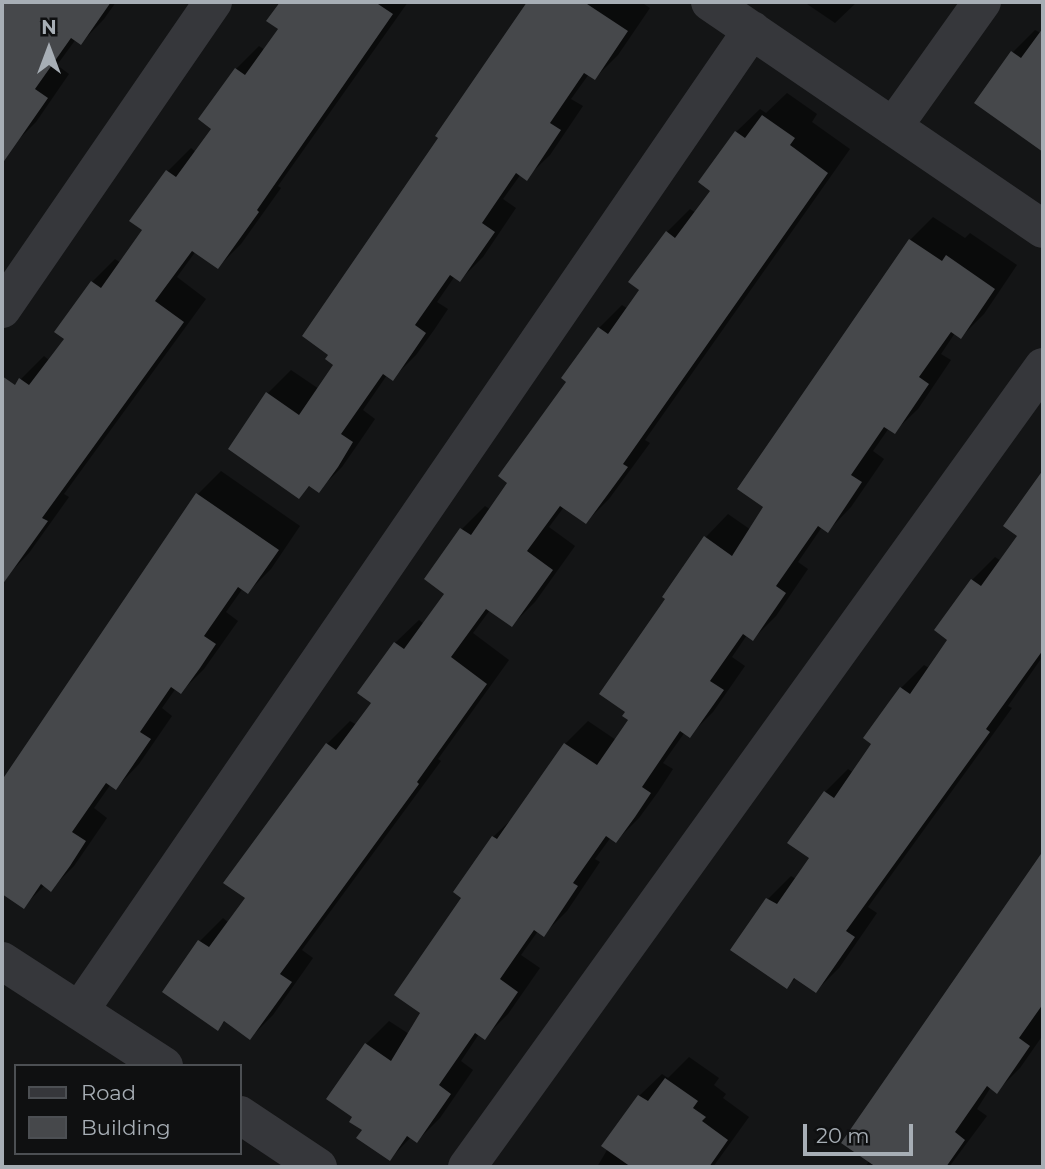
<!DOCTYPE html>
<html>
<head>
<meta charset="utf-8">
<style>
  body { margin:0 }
  #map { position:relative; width:1045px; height:1169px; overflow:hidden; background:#141516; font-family:Montserrat,sans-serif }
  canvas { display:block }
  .frame { position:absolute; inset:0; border:4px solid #a7aeb5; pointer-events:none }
  .legend { position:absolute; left:14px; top:1064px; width:228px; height:91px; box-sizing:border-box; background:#0f1011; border:2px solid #4c4f53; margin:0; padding:9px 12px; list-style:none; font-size:21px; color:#a7aeb5 }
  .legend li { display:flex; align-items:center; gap:14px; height:35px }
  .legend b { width:35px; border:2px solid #4c4f53 }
  .north { position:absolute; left:14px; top:14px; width:70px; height:70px; -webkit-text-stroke:5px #0f1011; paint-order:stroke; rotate:0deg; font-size:19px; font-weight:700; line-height:28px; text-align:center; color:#a7aeb5 }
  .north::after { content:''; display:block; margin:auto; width:24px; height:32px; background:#a7aeb5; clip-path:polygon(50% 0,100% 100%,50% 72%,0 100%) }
  .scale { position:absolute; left:803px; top:1124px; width:110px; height:32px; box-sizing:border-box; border:4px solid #a7aeb5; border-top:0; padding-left:9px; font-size:21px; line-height:24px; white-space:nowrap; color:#a7aeb5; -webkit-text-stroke:5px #0f1011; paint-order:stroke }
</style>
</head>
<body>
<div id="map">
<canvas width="1045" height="1169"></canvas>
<div class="frame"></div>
<ul class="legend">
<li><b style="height:9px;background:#36373b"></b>Road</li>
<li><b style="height:19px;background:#46484b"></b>Building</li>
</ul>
<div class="north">N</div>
<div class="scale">20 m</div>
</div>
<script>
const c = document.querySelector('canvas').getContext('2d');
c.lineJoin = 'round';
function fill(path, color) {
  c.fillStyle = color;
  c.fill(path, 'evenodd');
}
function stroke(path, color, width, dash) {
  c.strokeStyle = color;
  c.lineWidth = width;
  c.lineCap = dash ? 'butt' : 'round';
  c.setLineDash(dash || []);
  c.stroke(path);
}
const shadow = new Path2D(`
  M2,2H116L104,19L81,43L76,39L57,65L69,74L36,122L13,145L8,141L2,150V36L5,38L19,18L2,7Z
  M282,2H408L278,186L281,188L241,244L218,267L196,251L177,277L206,299L64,494L69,497L29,553L6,577L2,574V405L21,379L44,356L50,361L66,338L57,332L92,282L115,259L121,263L144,230L131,221L168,171L191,148L196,152L213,128L236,69L259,46L265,50L281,28L269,20Z
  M529,2H641L650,8L618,55L595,78L589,74L571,99L583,106L550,155L526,178L521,174L503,199L516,208L483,257L460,280L455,276L437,302L448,309L434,330L416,355L393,378L387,375L363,410L375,419L360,441L342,467L319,490L311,485L299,496L268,393L291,370L319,389L336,365L441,138L437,136Z
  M804,2H857L835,23Z
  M1035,30L1041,33L1043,30V150L976,103L1012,53Z
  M787,93L817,114L812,122L850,149L645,440L650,443L609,499L586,522L564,507L549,527L575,546L535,602L512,625L490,610L473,633L509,660L438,759L441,761L302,950L313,958L273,1015L250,1038L226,1020L217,1029L200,941L223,918L229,923L247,898L327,744L350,721L357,725L373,703L395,643L419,620L424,624L446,593L426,579L462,529L485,506L491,510L510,483L599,328L622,305L628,309L642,290L667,232L690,209L696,213L712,190L736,132L760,109L766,113Z
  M933,217L965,238L970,233L1017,265L984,314L961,337L955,333L941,354L951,360L918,409L894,432L889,428L873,451L884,459L851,507L828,531L822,527L798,562L808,569L776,616L753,639L747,635L732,657L745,666L713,712L690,735L685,732L663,763L673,769L658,792L639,818L616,841L611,837L595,859L600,862L567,911L544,934L538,931L521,955L540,968L508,1014L485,1037L479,1034L461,1061L473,1070L440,1118L417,1141L411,1137L390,1159L364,1130L366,1044L389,1021L409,1034L422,1013L464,898L493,837L517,814L565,744L588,721L616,740L630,720L667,599L705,538L728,514L751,530L910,240Z
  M221,471L300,526L271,569L248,592L243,588L226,612L238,621L204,669L181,692L176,688L162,708L172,716L139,764L116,788L111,784L94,808L107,818L74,866L51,889L45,885L24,906L2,892V790L198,494Z
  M1043,472V656L1008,706L1012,708L868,907L877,913L839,968L816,991L796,978L787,986L733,949L768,899L791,876L796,879L811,858L825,792L848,769L854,773L874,744L901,688L924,665L929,668L950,640L972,580L995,557L1001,561L1019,535L1022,501Z
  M1043,854V1012L1041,1014L1043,1016V1035L1020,1068L997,1091L991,1087L977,1109L987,1116L949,1167H868L866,1166L869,1161L843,1143Z
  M689,1057L719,1078L714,1085L726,1094L723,1098L749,1117L713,1167H597L639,1096L662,1074L668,1078Z`);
const building = new Path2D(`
  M2,2H111L81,45L71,38L35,89L48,98L2,164Z
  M280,2H375L393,14L257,210L259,212L218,269L192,251L155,301L184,322L42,518L48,521L2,585V376L15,385L19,378L29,385L64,339L54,332L91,281L101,288L142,230L129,221L166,170L176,177L211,129L198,119L235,68L245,75L278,29L266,21Z
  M527,2H584L628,31L595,80L584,73L550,123L561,130L527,181L516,173L482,223L495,232L460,282L450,275L415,325L426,333L411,355L393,381L383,374L341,434L353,442L338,467L319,493L309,486L299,499L228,449L266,392L299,415L333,365L325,359L328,355L302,336L438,138L435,136Z
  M1043,28V152L974,103L1011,51L1021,58Z
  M762,115L795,138L790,145L828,173L623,464L628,467L586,524L560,506L527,551L553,570L512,627L486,609L451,657L487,684L417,782L419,784L280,974L292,982L250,1040L224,1021L218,1031L162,992L198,940L209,947L245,898L223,883L326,743L336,750L371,703L357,693L394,642L404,649L444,594L424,579L460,528L471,535L507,483L498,476L566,382L561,378L598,327L608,334L639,290L628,282L666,231L675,238L710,191L698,182L735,131L745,138Z
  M909,239L942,261L946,255L995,289L961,339L951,332L919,377L929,384L895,434L884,427L851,475L862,482L828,533L818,526L776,586L786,593L753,641L743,634L710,681L724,690L690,738L680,731L642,787L651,793L635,817L616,843L606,836L573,883L578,886L544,937L534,930L500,979L518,992L485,1040L475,1033L439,1085L451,1094L417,1143L407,1136L390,1161L356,1138L362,1130L349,1122L352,1117L326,1099L365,1043L391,1061L420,1013L394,995L461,898L453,892L492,836L497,839L564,743L597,765L628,720L622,716L625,712L599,694L665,599L662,597L704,536L732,556L763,507L737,489Z
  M1043,470V650L986,729L990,732L846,931L855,937L816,993L794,978L787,989L730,950L766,898L777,904L809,858L787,843L824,791L834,798L871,744L863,738L889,702L900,687L910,694L947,640L934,630L971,579L981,586L1017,536L1003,526Z
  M196,493L279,550L248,594L238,587L204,636L216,644L200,668L181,694L171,687L140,732L151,739L116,790L106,783L72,832L86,841L70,866L51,892L41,884L24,909L2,894V780Z
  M1043,851V1004L1019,1038L1030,1046L997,1094L987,1086L955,1132L965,1140L946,1167H876L841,1143Z
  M665,1078L698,1101L693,1108L706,1117L702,1121L728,1140L709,1167H631L601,1146L638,1095L648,1101Z`);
const minor = new Path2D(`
  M710,2L1043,229
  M893,127L982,2
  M2,309L213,2
  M2,961L164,1066
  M80,1010L752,30
  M240,1115L318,1167
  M467,1167L1043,367`);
fill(shadow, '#0007');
fill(building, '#46484b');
stroke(minor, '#36373b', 38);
</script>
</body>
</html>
